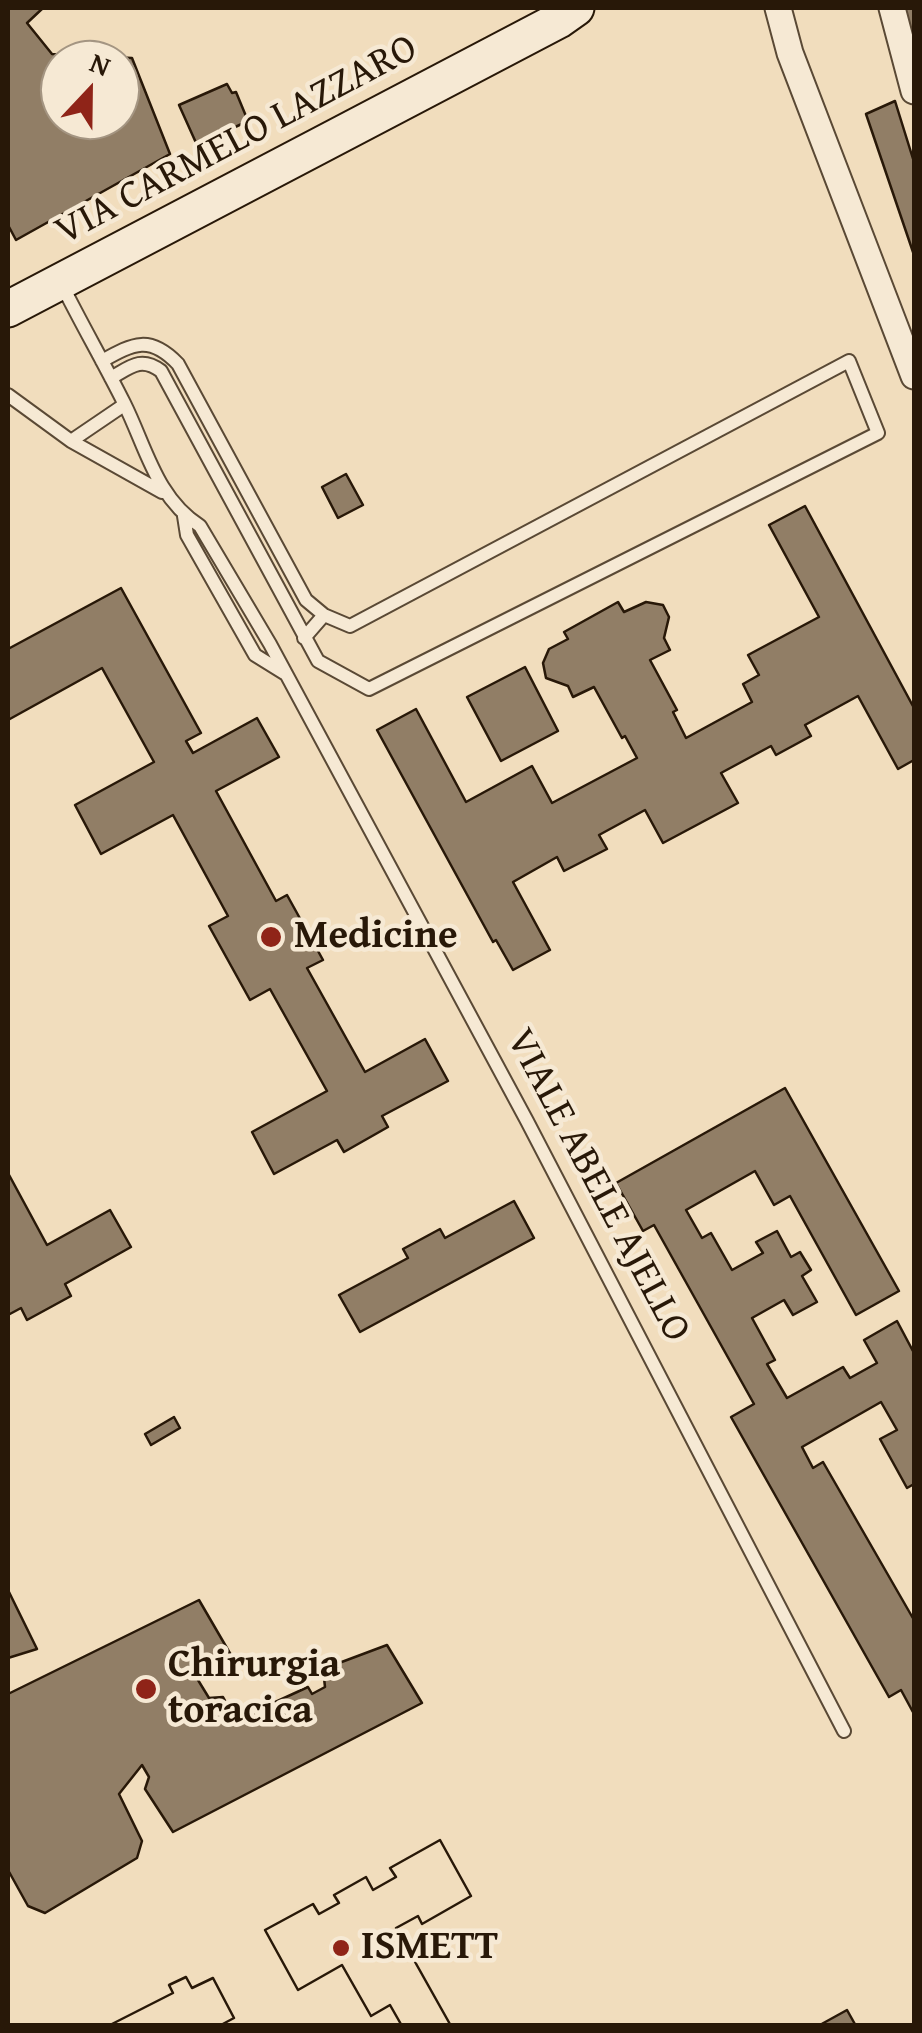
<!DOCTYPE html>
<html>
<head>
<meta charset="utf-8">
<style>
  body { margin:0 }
  #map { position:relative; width:922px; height:2033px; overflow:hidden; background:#f1ddbd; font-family:"Gentium Book Plus",serif }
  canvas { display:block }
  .frame { position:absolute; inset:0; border:10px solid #281808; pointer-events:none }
  .north { position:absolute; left:40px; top:40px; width:100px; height:100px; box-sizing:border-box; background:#f6e9d4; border:2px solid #a49582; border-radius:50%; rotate:22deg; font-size:28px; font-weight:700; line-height:40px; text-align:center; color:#281808 }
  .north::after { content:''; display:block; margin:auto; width:35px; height:45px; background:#8f2418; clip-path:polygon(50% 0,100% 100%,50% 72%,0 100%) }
</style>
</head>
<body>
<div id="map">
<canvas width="922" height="2033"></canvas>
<div class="frame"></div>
<div class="north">N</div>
</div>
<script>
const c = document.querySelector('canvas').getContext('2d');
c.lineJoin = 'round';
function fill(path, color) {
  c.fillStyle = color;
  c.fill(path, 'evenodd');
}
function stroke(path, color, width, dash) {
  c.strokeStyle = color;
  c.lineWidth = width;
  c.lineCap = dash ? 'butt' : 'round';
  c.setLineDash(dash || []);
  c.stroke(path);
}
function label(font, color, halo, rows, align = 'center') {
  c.font = font + ' "Gentium Book Plus",serif';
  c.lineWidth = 9;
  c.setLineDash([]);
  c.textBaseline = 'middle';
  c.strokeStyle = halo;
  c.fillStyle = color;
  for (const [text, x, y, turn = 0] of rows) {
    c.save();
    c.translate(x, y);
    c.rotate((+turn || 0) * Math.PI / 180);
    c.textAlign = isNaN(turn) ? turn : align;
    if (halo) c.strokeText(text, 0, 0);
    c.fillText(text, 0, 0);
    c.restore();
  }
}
const building = new Path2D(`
  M8,8H43L27,23L52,54L132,58L170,154L16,240L8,225ZM60,60H120V120H60Z
  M902,8H914V51Z
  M227,84L232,93L236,92L248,121L197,145L179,105Z
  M895,101L914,162V255L866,114Z
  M346,474L363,505L338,518L322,487Z
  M805,506L914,708V760L898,769L858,696L805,725L811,736L776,755L771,746L721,773L738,803L663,843L645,810L599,835L607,849L564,871L557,857L513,882L550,950L513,970L496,940L493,942L377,730L416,709L466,802L532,766L552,803L637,758L625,736L622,738L594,687L573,697L568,686L546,678L543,663L549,649L568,639L564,632L618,602L624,612L646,602L663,605L669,617L664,638L670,650L650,660L677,710L673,712L686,738L752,702L743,684L759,675L748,655L819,617L769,525Z
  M121,588L201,733L186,741L193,753L257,718L279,757L216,791L276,901L287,895L323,960L307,968L365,1072L425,1039L448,1081L382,1116L388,1127L344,1152L337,1140L274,1174L252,1132L327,1091L270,989L250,1000L209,926L228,916L173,815L101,854L75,805L154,762L102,668L8,720V649Z
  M525,667L558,731L501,761L467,697Z
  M785,1088L899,1291L856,1315L790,1196L774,1205L755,1171L686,1210L702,1238L711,1233L732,1270L763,1253L756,1242L777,1231L791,1257L800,1252L811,1270L802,1276L817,1302L793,1315L784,1300L752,1318L775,1360L767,1364L787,1398L843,1367L850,1378L877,1363L864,1340L897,1321L914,1353V1484L907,1488L880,1439L897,1430L881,1402L802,1447L813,1468L823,1462L914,1620V1714L901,1690L889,1697L731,1417L754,1404L654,1225L643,1231L616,1183Z
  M8,1173L47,1245L110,1210L131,1247L65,1284L71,1296L27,1320L21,1308L8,1315Z
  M514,1201L534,1238L360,1332L339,1295L408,1258L403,1249L440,1229L445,1238Z
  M174,1417L180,1428L151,1445L145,1434Z
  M8,1590L37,1649L8,1658Z
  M199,1600L231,1655L198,1680L209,1698L223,1697L236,1720L308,1687L312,1694L325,1687L323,1669L387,1645L422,1703L173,1832L145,1789L149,1777L142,1765L119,1794L142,1841L137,1858L45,1913L28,1906L8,1870V1694Z
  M440,1840L471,1896L422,1924L418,1916L396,1928L451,2026H402L390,2005L371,2016L342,1965L298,1990L265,1930L313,1904L319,1914L339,1903L334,1895L366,1877L373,1890L396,1877L390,1868Z
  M440,1840L471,1896L422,1924L418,1916L396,1928L451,2026H402L390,2005L371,2016L342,1965L298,1990L265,1930L313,1904L319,1914L339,1903L334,1895L366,1877L373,1890L396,1877L390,1868Z
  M186,1977L192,1988L213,1978L234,2018L219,2026H108L173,1993L169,1985Z
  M186,1977L192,1988L213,1978L234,2018L219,2026H108L173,1993L169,1985Z
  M847,2010L856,2026H818Z`);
const lane = new Path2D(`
  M62,285C82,325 104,363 124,403C146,447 156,498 200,526L270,644L527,1121L844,1731
  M102,361C134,343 150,335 178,364L306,600L324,615L350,626L849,361L878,433L369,689L318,661L161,371C141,356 130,367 111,378
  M8,395L71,441L162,492
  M71,441L124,405
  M184,516L187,535L255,655L284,673
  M304,638L324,615`);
const street = new Path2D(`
  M778,8L790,53L914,376
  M892,8L914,91`);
const secondary = new Path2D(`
  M8,309L559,20L576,8`);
const markers = [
  [271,937,12,"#8f2418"],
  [146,1689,12,"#8f2418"],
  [341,1948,10,"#8f2418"]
];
const streetNames = [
  ["VIA CARMELO LAZZARO",237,141,-28],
  ["VIALE ABELE AJELLO",597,1186,62]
];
const poiNames = [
  ["Medicine",294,937],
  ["Chirurgia",168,1666],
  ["toracica",168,1712],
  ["ISMETT",361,1948]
];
fill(building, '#917e66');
stroke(building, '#281808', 2.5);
stroke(lane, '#5a4935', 16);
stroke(street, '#5a4935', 29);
stroke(secondary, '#281808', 39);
stroke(lane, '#f6e9d4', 12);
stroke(street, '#f6e9d4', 25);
stroke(secondary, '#f6e9d4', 35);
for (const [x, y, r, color] of markers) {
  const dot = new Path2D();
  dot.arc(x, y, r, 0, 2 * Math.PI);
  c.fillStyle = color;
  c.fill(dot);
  stroke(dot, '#f6e9d4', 4);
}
label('40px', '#281808', '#f6e9d4', streetNames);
label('bold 40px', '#281808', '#f6e9d4', poiNames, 'left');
</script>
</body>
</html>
